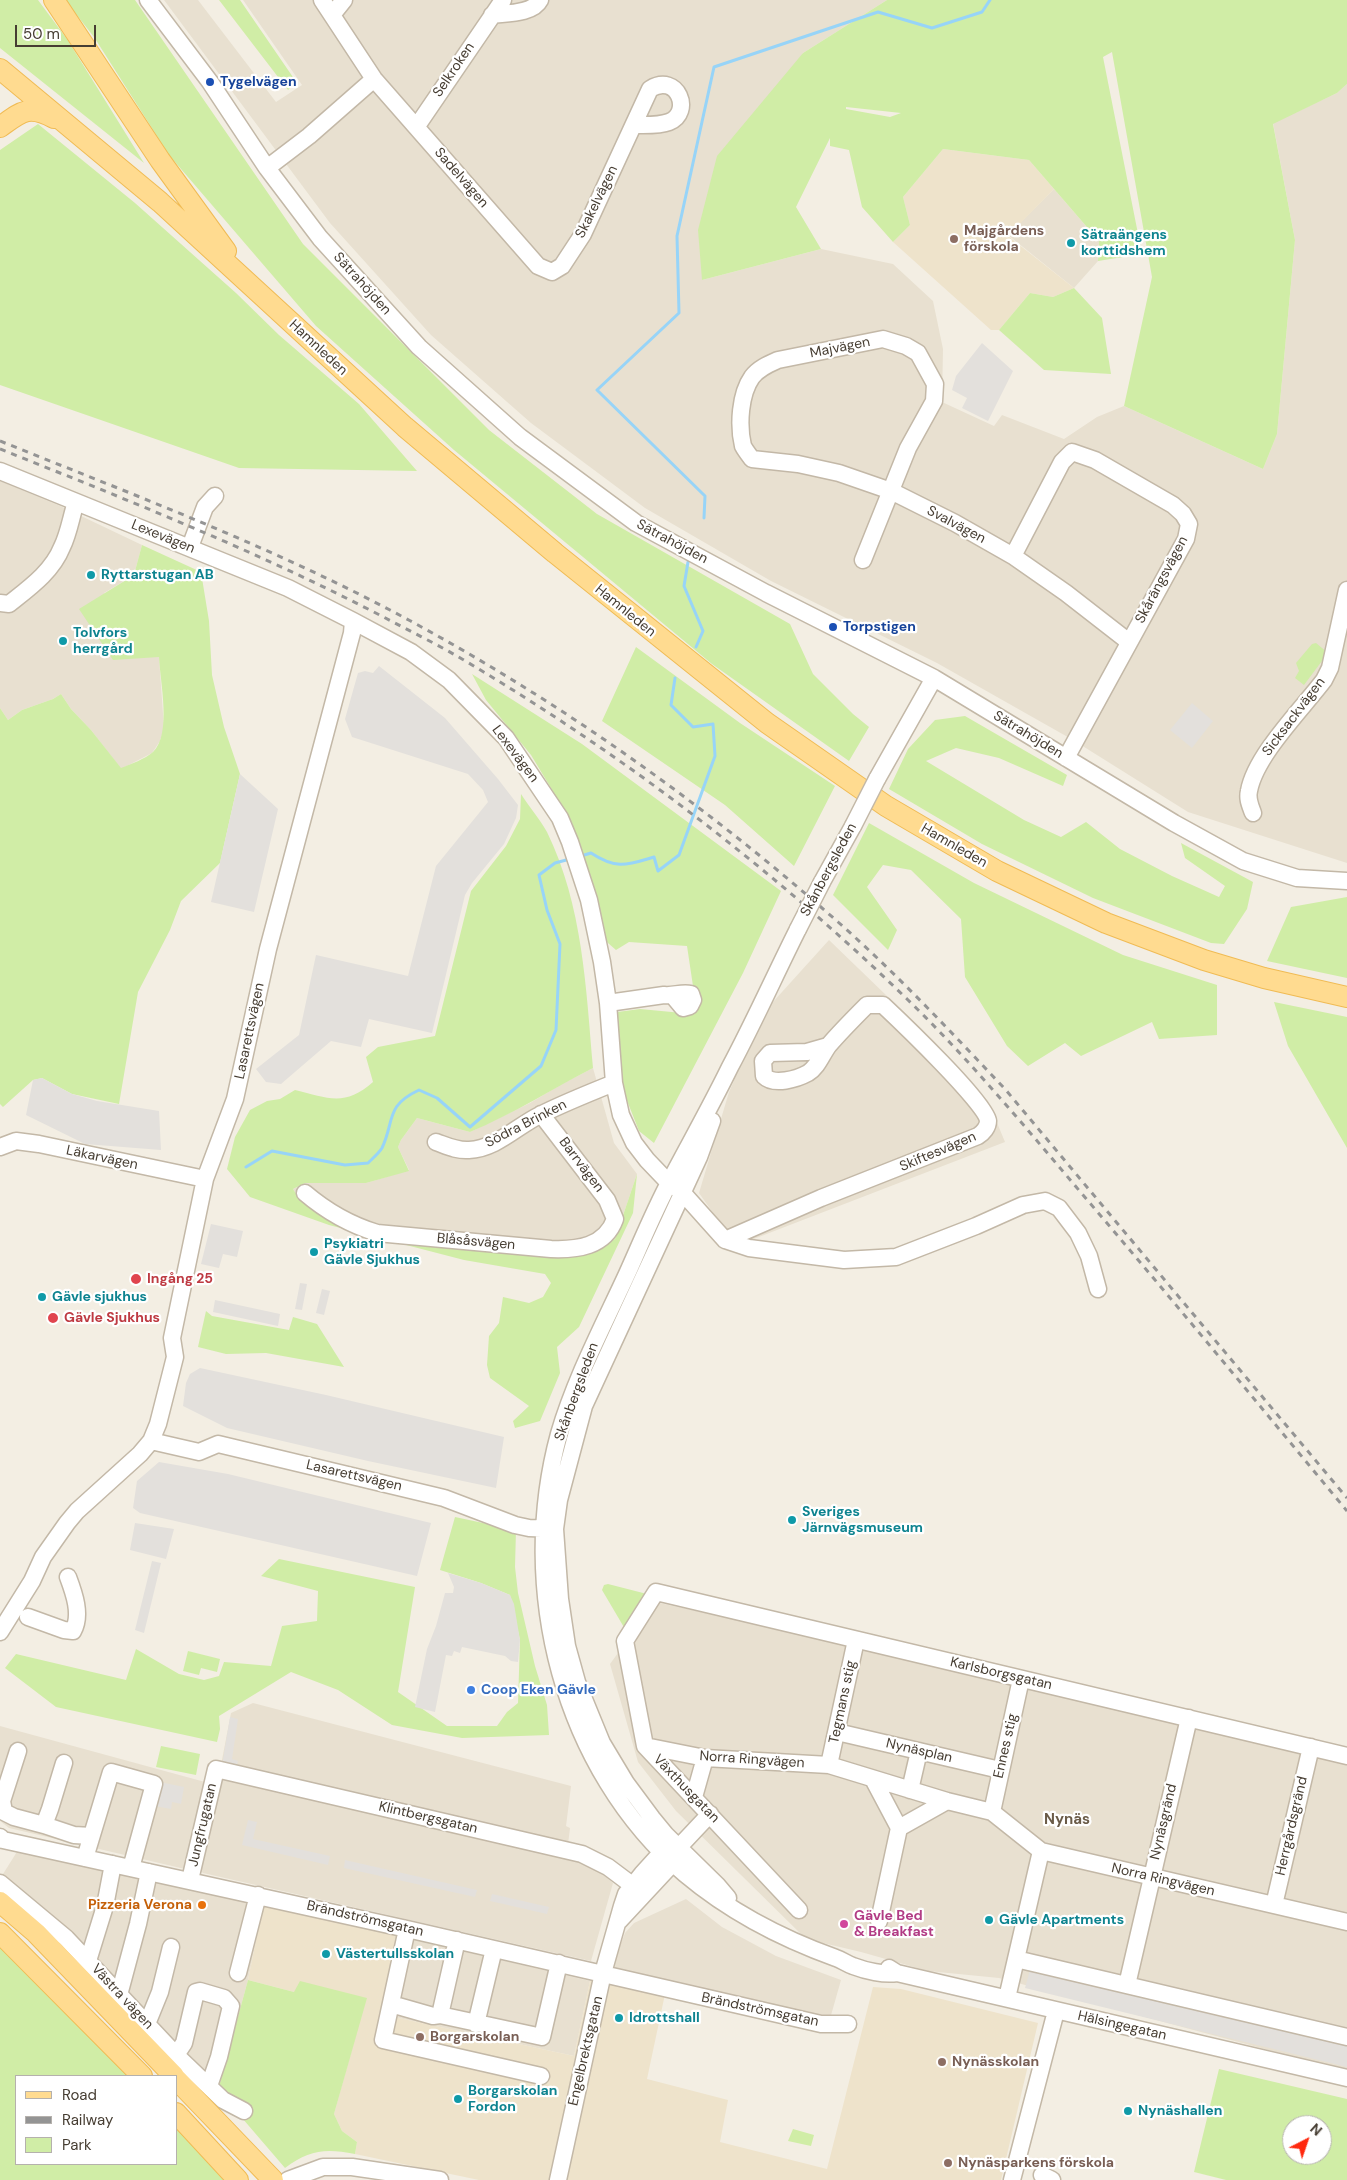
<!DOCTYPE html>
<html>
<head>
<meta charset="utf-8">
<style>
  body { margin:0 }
  #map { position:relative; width:1347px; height:2180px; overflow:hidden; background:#f3eee3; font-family:"DM Sans",sans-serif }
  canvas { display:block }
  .legend { position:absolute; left:15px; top:2075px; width:162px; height:90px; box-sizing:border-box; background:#fff; border:1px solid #b5b1ad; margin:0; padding:6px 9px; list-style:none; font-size:15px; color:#463d32 }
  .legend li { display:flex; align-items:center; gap:10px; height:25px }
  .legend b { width:25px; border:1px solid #b5b1ad }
  .north { position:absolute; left:1282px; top:2115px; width:50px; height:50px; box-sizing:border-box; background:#fff; border:1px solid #b5b1ad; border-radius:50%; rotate:41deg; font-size:14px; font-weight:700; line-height:20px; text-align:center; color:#463d32 }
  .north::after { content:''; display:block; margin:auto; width:18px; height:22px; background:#ff290e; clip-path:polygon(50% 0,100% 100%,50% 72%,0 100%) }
  .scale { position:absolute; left:15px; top:25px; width:81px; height:22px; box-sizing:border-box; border:2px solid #463d32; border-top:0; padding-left:6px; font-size:15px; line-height:18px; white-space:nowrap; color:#463d32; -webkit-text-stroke:4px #fff; paint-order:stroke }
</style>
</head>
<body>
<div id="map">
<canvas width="1347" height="2180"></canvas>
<ul class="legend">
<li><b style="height:6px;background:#ffdb90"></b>Road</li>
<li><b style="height:6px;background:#949494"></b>Railway</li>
<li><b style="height:14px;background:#d0eda6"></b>Park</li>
</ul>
<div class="north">N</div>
<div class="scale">50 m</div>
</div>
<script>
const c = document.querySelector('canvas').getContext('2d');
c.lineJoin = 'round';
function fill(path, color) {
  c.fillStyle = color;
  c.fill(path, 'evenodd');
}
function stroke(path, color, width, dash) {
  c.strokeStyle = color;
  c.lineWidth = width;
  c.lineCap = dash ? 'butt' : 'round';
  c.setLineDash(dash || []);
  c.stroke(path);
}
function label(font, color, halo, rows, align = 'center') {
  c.font = font + ' "DM Sans",sans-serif';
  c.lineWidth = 4.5;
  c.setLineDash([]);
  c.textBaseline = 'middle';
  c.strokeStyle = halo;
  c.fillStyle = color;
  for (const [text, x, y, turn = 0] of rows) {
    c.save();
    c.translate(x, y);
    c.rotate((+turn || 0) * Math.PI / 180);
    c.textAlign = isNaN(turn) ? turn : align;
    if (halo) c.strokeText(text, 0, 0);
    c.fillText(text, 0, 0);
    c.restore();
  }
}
const residential = new Path2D(`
  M164,0H198L276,102L302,85L243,0H887L803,53L702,280L821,249L893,264L933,301L943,349L942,402L994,426L1002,415L1064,439L1097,417L1124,406L1263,469L1277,434L1295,240L1273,123L1337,93L1347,84V863L1188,812L1073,740L937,663L771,581L645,508L531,423L431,335L330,223Z
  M1054,189L1099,241L1098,261L1074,288L1008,235Z
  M0,481L58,505L142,545L135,571L126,580L104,593L159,657L164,728L160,741L152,753L121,769L91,730L71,709L61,694L53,699L22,710L8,720L0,708Z
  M829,940L916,1024L988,1101L1005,1142L751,1240L723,1227L699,1193L729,1092L763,1013Z
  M593,1068L614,1143L637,1174L615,1239L596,1249L371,1232L299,1198L293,1189L305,1183H366L409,1170L398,1147L401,1140L417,1118L470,1132L530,1103L560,1085Z
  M655,1602L1347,1752V2071L999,1978L928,1971L861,1952L806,1939L676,1811L638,1762L610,1664Z
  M253,1703L571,1786L566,1826L570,1828L568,1844L221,1765L231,1713Z
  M0,1726L205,1782L185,1869L9,1828L0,1821Z
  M225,1779L577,1859L595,1867L613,1883L591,1961L203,1873L200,1870L219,1783Z
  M20,1847L264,1901L248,1980L218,2090L61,1924L3,1874Z
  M686,1899L722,1927L776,1956L841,1980L826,2033L607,1981L625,1933L634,1923Z
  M416,1940L590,1981L574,2056L394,2017L412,1941Z`);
const education = new Path2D(`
  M943,149L1029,160L1054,189L1008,236L1074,288L1053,297L1030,293L999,330H991L893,242L910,225L903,197Z
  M264,1901L416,1940L412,1941L394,2017L574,2056L590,1981H607L665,1994L647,2079L728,2100L720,2142L827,2169L873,1987L901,1989L1038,2023L1001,2180H479L355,2154L357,2142L342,2131L334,2114L366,1998L294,1992L248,1980Z`);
const green = new Path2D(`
  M0,0H38L67,39L144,163L0,48Z
  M65,0H135L303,244L489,430L597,514L790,624L813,674L853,714L869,727L849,761L712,664L454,450L316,326L169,155L94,37Z
  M219,0H240L297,83L288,90Z
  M887,0H1347V84L1337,93L1273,124L1295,240L1277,434L1263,469L1124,406L1152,277L1112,52L1103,57L1142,254L1098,261L1099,241L1029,160L943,149L903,197L910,225L893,242L862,207L849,150L830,146V138L796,207L821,249L702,280L698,230L717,156L803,53ZM846,107L901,113L890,117L846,109Z
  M38,124L135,203L236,293L279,335L359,404L417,471L239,468L0,385V150Z
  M1074,288L1102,318L1111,374L1044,370L999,330L1030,293L1053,297Z
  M142,545L201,572L209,621L212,675L224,727L240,774L220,863L181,901L170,930L138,992L119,1104L72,1094L42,1078L33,1080L3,1107L0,1104V708L8,720L22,710L53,699L61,694L71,709L91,730L121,768C131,764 145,759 153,752C172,734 160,682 159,657L113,660L79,609L126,580L135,571Z
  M1316,643L1328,653L1304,685L1295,678L1299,671L1296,663L1312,644Z
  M636,647L740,723L835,786L794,866L725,805L602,721Z
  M472,674L582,744L781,891L743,973L654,1143L639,1131L626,1098L615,1082L610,1013L640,1009L693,1014L700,1001L698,993L693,986L687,946L629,942L616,950L601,937L572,823L531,755L486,700Z
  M965,716L1067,775L1063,786L999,758L956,748L926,761L1024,820L1061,837L1086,822L1120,849L1172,876L1219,897L1225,886L1185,858L1181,843L1253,882L1247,909L1224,944L1211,943L1093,898L982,844L889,789L908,749L935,720Z
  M521,794C529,807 540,819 547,832C583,906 586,988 593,1068C552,1089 513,1114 470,1132L417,1118L401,1140L398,1147L409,1171L366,1183H305L293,1189L299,1198L371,1232L596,1249L615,1239L637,1174L633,1213L579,1327L557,1347L560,1373L540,1421L515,1428L513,1421L529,1406L490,1378L487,1365L489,1336L499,1323L503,1297L529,1303L543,1297L551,1283L545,1274L464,1260L329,1225L250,1197L227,1169L235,1137L250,1110L267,1101L280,1099L295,1090C328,1098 345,1107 373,1082L366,1057L378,1047L435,1036L471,891L506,846L520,819Z
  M869,823L974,883L1123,955L1217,985V1035L1159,1039L1152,1022L1081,1056L1065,1043L1028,1066L1007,1046L965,977L961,919L911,870L883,865L867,887L897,930L888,950L833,895Z
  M1347,897V978L1267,961L1291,907Z
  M1274,1002L1347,1017V1148L1288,1046Z
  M206,1311L212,1316L289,1330L293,1317L317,1324L344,1367L266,1353L226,1354L198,1347Z
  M455,1517L516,1530L515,1567L518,1593L535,1666L547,1705L549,1735L462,1738L392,1725L338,1690L291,1672L219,1716L220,1729L217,1742L56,1707L5,1668L16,1654L126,1680L136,1649L179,1674L204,1680L219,1676L224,1662L271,1666L282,1626L317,1621L318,1591L261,1576L279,1559L415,1587L398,1692L447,1726H497L507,1712L518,1703L520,1640L510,1595L481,1583L440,1570Z
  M608,1584L647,1594L625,1629L602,1590L604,1585Z
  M188,1651L220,1659L217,1672L201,1668L199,1675L183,1671Z
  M161,1746L200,1754L196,1775L156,1767Z
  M0,1945L129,2076H16V2164H176V2128L224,2180H0Z
  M248,1980L294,1992L300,1981L367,1998L334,2114L342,2131L357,2142L355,2154C325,2148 309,2150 285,2168L218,2090Z
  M1219,2069L1347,2099V2180H1226L1194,2172ZM1292,2125H1322V2155H1292Z
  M793,2129L814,2135L811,2146L788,2141Z`);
const parking = new Path2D(`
  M982,343L1013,371L988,421L962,408L967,398L952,390L956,376Z
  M379,666L445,718L498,779L518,805L516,818L504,844L472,883L465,895L432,1033L369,1019L361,1047L331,1041L281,1084L266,1082L256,1069L299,1035L316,955L408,976L436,866L488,802L483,790L468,774L352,737L345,719L358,673L365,671L373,673Z
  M1192,703L1213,721L1192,748L1170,730Z
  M240,774L278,809L254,912L211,902Z
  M42,1078L72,1094L97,1101L159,1111L161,1150L85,1144L26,1115L33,1080Z
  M211,1224L243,1231L237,1257L223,1254L219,1268L201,1264Z
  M300,1283L307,1284L302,1310L295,1309Z
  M322,1289L330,1291L324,1315L316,1313Z
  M215,1300L280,1314L278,1326L213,1312Z
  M200,1368L326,1395L504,1437L496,1488L368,1461L227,1428L183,1406L186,1383L190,1374Z
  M159,1462L228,1474L431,1523L417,1576L140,1513L133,1508L137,1481Z
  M135,1523L174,1529L166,1559L130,1550Z
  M152,1561L161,1563L144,1633L135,1630Z
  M448,1573L481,1583L510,1595L514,1604L520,1640L518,1662L511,1661L505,1656L462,1647L460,1653L454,1651L452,1656L446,1655L435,1712L415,1707L427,1649L436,1626L445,1593H453L454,1587Z
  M230,1717L238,1719L232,1759L238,1761L236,1768L222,1765Z
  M160,1782L184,1787L181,1804L172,1802L171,1809L154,1806Z
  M248,1820L257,1822L253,1839L330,1856L328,1865L242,1845Z
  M345,1860L477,1890L475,1897L344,1868Z
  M492,1894L549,1907L547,1914L490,1901Z
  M1030,1970L1347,2046V2067L1025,1988Z`);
const stream = new Path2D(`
  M704,518L705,496L597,390L679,313L677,236L714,67L878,12L932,28L982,12L990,0
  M688,562L684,586L703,631L696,647
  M581,856L591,853C617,870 627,865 654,857L658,871L679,855L715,756L713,724L693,727L671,705L675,678
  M246,1167L272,1151L345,1165L368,1163C373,1158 379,1153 382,1148C395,1120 385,1106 419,1090L437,1098L470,1127L541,1066L556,1030L560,944L547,910L539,875L555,863L570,859`);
const minor = new Path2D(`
  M148,0L210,82L267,168L320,238L419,347L520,437L636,523L766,593L934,678L1174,823L1243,861L1297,878L1347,881
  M322,0L374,79L538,266L552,272L562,266L583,234L650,89C678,72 693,113 669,122C659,126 644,125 634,125
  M332,15L344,0
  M492,15C506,13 533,14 540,0
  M417,126L503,0
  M267,168L309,136L374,79
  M0,471L288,588L353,621L411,652L449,680L506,738L560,818L570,842L589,900L602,962L608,1003L614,1083L621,1115L634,1143L647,1160L669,1183L682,1192L725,1240L749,1248L844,1260L896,1257L976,1226L1023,1205L1045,1201L1059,1208L1078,1233L1089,1256L1098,1289
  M190,547L205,507L215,496
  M1013,556L1062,462L1072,452L1095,460L1173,505L1183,514L1189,524L1186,539L1066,758
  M863,560L908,448L934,401L935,384L918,353L906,346L883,339L778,360C769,364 759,368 752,377C740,394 738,425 743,446C745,450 749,455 752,459L798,464L839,473L891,491L955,523L1013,556L1066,593L1129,642
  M0,603L9,604C29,588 52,572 62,547C69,533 71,517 76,502
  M877,779L934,678
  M1253,813C1250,805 1247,799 1249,791C1255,756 1302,709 1324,680L1330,668L1347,590
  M822,882L853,826
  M798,929C775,975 754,1022 730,1067C711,1106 690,1143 670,1181C654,1211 641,1243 627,1274C603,1326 575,1379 559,1434C517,1588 562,1769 685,1874C729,1911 783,1939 836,1958C842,1960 847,1964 853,1966C866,1971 884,1975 897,1973
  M608,1003L664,995C674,996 681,992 691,994L693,1000L690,1006L683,1008L673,996
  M712,1121L699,1157L584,1406L559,1500L555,1529L560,1599L567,1646L577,1682L602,1743L626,1783L652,1818L666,1835L717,1885L728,1898
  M436,1142C447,1146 457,1151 469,1150C496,1149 517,1126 540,1115C564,1103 589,1093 614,1083
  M0,1147L16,1141L39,1144L205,1179
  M305,1193C325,1210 351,1225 377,1233L551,1249C577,1250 605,1247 615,1219L607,1200L541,1114
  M725,1240L821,1198L978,1136C983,1133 988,1127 988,1121C987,1104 900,1021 883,1005H867C854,1018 841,1031 829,1045C822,1054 818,1067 808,1073C797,1079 774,1086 764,1076L763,1061L770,1053L807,1052L828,1046
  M151,1441L199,1452L218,1444L444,1498L515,1525L529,1528L554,1529
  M28,1617L64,1630L73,1631C82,1615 74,1593 68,1577
  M0,1632L32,1581L43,1557L67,1523L77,1511L140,1454L151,1441L158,1424L175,1357L172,1338L205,1179L235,1099L268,949L352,633L353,621
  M837,1732L1000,1770
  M645,1746L705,1758L829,1765L947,1801L992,1812L1041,1851L1347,1922
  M18,1751L2,1801L4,1812L14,1817L44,1825
  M64,1763L50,1809L44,1825L74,1835L91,1836
  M829,1765L856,1640
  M873,1779L899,1828L947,1801
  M910,1790L919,1751
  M694,1797L705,1758
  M992,1812L1021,1679
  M0,1837L3,1840L407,1929L821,2024H848
  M85,1858L111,1772L154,1784L131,1868
  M190,1880L216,1769L582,1854L608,1867L632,1885
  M0,1883L66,1938L176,2055L223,2100L244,2111
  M1274,1905L1311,1747
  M799,1910L645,1746L625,1641L656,1592L1347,1756
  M619,1921L673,1863L678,1848L710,1814
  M879,1921L899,1828
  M407,1929L383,2040L541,2076
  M1016,1959L1347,2037
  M88,1961L105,1906L113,1864
  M889,1968L897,1973L1347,2078
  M238,1973L258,1895
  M1127,1985L1189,1718
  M119,1995L138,1924L149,1872
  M1007,1998L1041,1851
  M391,2004L433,2016L440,2015L542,2037L559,1963
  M440,2015L457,1940
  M147,2024L160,1992L171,1947
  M476,2024L494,1949
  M176,2055L184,2043L196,1992L200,1991L224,1998L231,2006L219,2057L209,2086
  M1042,2175L1052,2180
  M288,2180L323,2167H352L440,2180
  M558,2180L603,1973L622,1906L626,1894L642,1874L662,1852L673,1849
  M1012,2180L1056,2011`);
const major = new Path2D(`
  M54,0L160,160L226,251
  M0,69L160,202L405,427L555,553L767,723L886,806L997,871L1106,923L1204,960L1264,978L1347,997
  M0,127C21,112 28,104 54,118
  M0,1902L36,1933L174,2076
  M0,1933L142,2076
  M176,2079L273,2180
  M176,2113L238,2180`);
const rail = new Path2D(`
  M0,441C132,494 264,544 390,610C551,695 701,801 838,922C897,974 951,1032 1005,1089L1347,1498
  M0,449C133,502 266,555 393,622C416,634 440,646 462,659C624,755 773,869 907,999C970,1060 1026,1128 1083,1195C1172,1299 1259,1405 1347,1511`);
const minorBridge = new Path2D(`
  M853,826L877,779
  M798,929L822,882`);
const markers = [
  [210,82,5,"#1a4fb4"],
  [954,239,5,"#8d6e63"],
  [1071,243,5,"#0f9aa8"],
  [91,575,5,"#0f9aa8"],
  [833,627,5,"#1a4fb4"],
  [63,641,5,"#0f9aa8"],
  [314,1252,5,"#0f9aa8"],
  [136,1279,6,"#e0444e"],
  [42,1297,5,"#0f9aa8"],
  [53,1318,6,"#e0444e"],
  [792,1520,5,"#0f9aa8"],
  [471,1690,5,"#3f7fe0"],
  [202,1905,5,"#e8710a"],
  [989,1920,5,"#0f9aa8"],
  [844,1924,5,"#d1479c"],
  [326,1954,5,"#0f9aa8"],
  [619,2018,5,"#0f9aa8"],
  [420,2037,5,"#8d6e63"],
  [942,2062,5,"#8d6e63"],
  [458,2099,5,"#0f9aa8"],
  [1128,2111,5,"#0f9aa8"],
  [948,2163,5,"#8d6e63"]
];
const streetNames = [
  ["Selkroken",454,70,-56],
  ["Sadelvägen",461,178,49],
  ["Skakelvägen",597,202,-64],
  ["Sätrahöjden",362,284,48],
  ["Hamnleden",318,348,43],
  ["Majvägen",840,348,-11],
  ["Svalvägen",956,525,28],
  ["Lexevägen",163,537,22],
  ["Sätrahöjden",672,542,28],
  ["Skårängsvägen",1162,580,-62],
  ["Hamnleden",625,611,39],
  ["Sicksackvägen",1294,717,-53],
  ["Sätrahöjden",1028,735,31],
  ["Lexevägen",515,754,53],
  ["Hamnleden",954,846,30],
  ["Skånbergsleden",829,870,-62],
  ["Lasarettsvägen",250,1031,-78],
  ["Södra Brinken",526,1124,-27],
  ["Skiftesvägen",938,1152,-23],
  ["Läkarvägen",102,1158,12],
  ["Barrvägen",581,1165,53],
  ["Blåsåsvägen",476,1242,5],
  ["Skånbergsleden",577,1392,-70],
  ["Lasarettsvägen",354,1476,13],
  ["Karlsborgsgatan",1001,1674,13],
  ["Tegmans stig",843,1702,-78],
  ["Ennes stig",1006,1746,-77],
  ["Nynäsplan",919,1751,13],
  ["Norra Ringvägen",752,1760,4],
  ["Växthusgatan",686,1789,46],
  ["Klintbergsgatan",428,1818,13],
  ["Nynäsgränd",1164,1822,-77],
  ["Jungfrugatan",203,1825,-77],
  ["Herrgårdsgränd",1292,1826,-77],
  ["Norra Ringvägen",1163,1880,13],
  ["Brändströmsgatan",365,1919,13],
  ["Västra vägen",122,1997,47],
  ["Brändströmsgatan",760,2010,12],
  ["Hälsingegatan",1122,2026,13],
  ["Engelbrektsgatan",586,2051,-77]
];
const transitNames = [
  ["Tygelvägen",220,82],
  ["Torpstigen",843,627]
];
const educationNames = [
  ["Majgårdens",964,231],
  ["förskola",964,247],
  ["Borgarskolan",430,2037],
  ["Nynässkolan",952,2062],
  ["Nynäsparkens förskola",958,2163]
];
const cultureNames = [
  ["Sätraängens",1081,235],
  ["korttidshem",1081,251],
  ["Ryttarstugan AB",101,575],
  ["Tolvfors",73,633],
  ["herrgård",73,649],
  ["Psykiatri",324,1244],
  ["Gävle Sjukhus",324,1260],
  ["Gävle sjukhus",52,1297],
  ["Sveriges",802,1512],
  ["Järnvägsmuseum",802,1528],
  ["Gävle Apartments",999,1920],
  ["Västertullsskolan",336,1954],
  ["Idrottshall",629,2018],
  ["Borgarskolan",468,2091],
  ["Fordon",468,2107],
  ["Nynäshallen",1138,2111]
];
const healthNames = [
  ["Ingång 25",147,1279],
  ["Gävle Sjukhus",64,1318]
];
const shopNames = [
  ["Coop Eken Gävle",481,1690]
];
const foodNames = [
  ["Pizzeria Verona",192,1905]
];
const hotelNames = [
  ["Gävle Bed",854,1916],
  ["& Breakfast",854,1932]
];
const neighbourhoodNames = [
  ["Nynäs",1067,1820]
];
fill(residential, '#e8e0d0');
fill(education, '#eee3cb');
fill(green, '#d0eda6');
fill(parking, '#e3e0dc');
stroke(stream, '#97d4f8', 3);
stroke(minor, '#c3b8a7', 19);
stroke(major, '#f0bb54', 22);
stroke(minor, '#fff', 16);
stroke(major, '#ffdb90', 20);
stroke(rail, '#949494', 3, [6, 6]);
stroke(minorBridge, '#c3b8a7', 19, []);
stroke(minorBridge, '#fff', 16);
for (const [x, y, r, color] of markers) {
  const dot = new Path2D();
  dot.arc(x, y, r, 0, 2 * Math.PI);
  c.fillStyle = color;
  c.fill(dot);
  stroke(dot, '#fff', 2);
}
label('14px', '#463d32', '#fff', streetNames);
label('bold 14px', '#164399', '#fff', transitNames, 'left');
label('bold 14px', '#785e54', '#fff', educationNames, 'left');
label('bold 14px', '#0d838f', '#fff', cultureNames, 'left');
label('bold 14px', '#be3a42', '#fff', healthNames, 'left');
label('bold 14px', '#366cbe', '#fff', shopNames, 'left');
label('bold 14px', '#c56008', '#fff', foodNames, 'right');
label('bold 14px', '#b23c85', '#fff', hotelNames, 'left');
label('bold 15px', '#6a5b48', '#fff', neighbourhoodNames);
</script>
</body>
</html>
